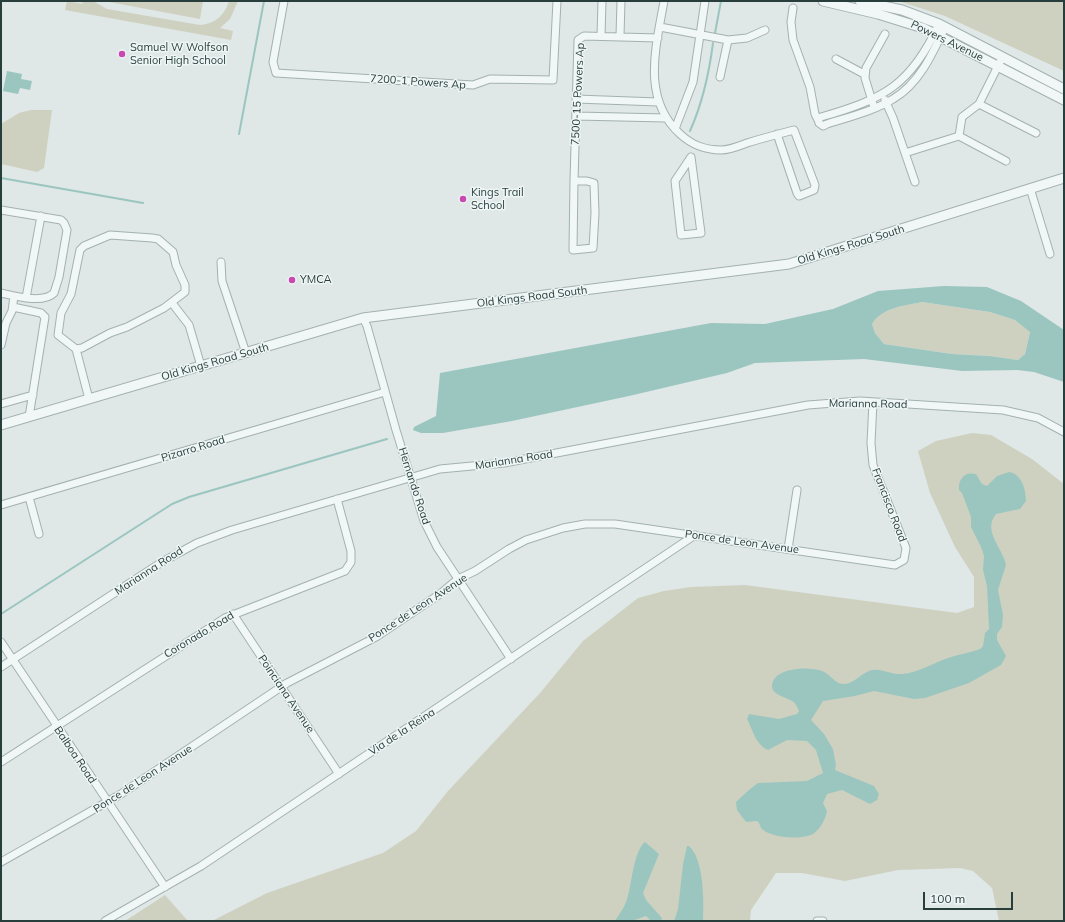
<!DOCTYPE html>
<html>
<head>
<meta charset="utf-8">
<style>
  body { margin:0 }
  #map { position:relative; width:1065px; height:922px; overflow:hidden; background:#dfe7e7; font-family:Mulish,sans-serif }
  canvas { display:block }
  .frame { position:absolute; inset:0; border:2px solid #283e3d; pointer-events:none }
  .scale { position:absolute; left:923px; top:892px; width:90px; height:18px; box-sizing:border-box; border:2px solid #283e3d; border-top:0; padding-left:5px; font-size:12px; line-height:14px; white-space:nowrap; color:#283e3d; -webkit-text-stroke:3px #eef5f5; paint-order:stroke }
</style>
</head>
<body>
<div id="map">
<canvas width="1065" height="922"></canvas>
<div class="frame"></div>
<div class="scale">100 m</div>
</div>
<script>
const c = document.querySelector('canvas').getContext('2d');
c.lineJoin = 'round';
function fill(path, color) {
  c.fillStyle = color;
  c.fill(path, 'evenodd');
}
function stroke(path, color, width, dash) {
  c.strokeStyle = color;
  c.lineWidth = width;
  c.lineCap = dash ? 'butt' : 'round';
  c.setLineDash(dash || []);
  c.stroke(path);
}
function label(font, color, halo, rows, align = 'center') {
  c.font = font + ' Mulish,sans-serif';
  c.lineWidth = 3;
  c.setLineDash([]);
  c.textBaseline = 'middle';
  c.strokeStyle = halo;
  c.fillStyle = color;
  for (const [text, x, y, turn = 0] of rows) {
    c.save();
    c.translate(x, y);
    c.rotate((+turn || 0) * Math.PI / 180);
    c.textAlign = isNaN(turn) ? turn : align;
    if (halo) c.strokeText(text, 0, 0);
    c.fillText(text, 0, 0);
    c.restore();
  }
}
const green = new Path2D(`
  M67,1L83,4L81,1H93L107,9L200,25C215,24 225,15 229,1H238L230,19L220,28L233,31L231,40L65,10Z
  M104,1H203L200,19Z
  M898,1H1064V71L945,16Z
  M31,110H52L44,168L37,172L1,164V124L19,113Z
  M922,302L990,312L1015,320L1030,331L1025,354L1018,360L990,356L952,354L884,344L875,333L872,324C883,307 904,306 922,302Z
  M972,433L991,435L1032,459L1064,484V921H999L992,888L973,871L960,868L898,870L845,881L802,873H776L751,910L750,921H212L267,893L383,853L416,831L448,791L540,693L583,641L638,598L664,591L691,587L745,585L957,613L974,607V577L955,547L930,493L918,451L936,441Z
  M165,895L188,921H125Z`);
const water = new Path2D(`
  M7,71L22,74L21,79L32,81L30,90L20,88L18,94L3,91Z
  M944,286L987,287L1021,301L1064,330V382L1034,372L1017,370L962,371L864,359L755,363L727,373L629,396L512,421L443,433H421L413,430L414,427L436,416L440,373L711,323L765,324L833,309L878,291ZM922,302L990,312L1015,320L1030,332L1025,354L1018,360L990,356L952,354L884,344L875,333L872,324C883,307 904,306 922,302Z
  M1009,472C1022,474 1026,490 1026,501L1020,509L996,514C982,531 1003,548 1006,565L998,590L1003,615L1002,627L997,634V640L1006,656L1001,665L969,683L925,698L914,699L874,691L855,696L823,701L811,720L824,734L833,749L836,765L835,770L874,786L879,794L877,800L870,804L842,790L827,794L823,803L827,811C825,820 821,828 813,834C802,840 771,838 762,829C760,827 760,823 757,821L746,822L737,810L736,802C742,796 752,787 758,783L807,781L823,773L816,750L807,741L787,740L768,750C755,744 753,730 747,719L749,714L779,719L797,714L799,711C797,707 796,703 792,701C786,697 771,695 772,685C774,667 810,666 822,671C831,674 835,685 845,684C855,683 862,672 872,670C882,668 892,675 902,674C918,673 933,663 948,658C959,654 970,653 980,649L983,646L985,633L989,629L987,586L983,570L984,556L981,547L971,527V517L962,493L959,490C958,480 964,471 976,474L982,484L987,486L997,476Z
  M645,842L659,854L643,893L646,900L662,918L661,921H651L646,916L632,921H615C619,914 625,907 627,899C632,884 633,852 645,842Z
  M687,846H689C704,859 704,901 703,921H674L678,909L683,864Z`);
const stream = new Path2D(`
  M715,33L721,1
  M690,131C703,102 709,74 713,43
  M239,134L264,1
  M1,178L143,203
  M1,614L172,504L189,497L387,439`);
const minor = new Path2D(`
  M284,1L273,62L276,73L473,85L490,79L553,80L557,1
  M664,1C656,47 641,98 680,134C692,145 704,150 721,150C730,150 739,146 747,143C763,138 779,134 794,130L815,185L814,190L799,196L797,193L777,134
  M793,8L791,22L793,40L810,87L815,114L818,120
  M939,24C911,85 884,99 821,117L818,120L819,123L823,126L827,124C849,117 874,111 893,99C919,84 933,53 945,27
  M660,27L728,40L747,38L765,30
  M601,36L602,1
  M620,36L621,1
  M836,59L864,74
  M720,77L728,40
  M576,99L658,102
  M885,100L893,118L915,182
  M873,104L865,78L866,68L885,34
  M979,104L1036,133
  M576,116L666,118
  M675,129L693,82L705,1
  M959,136L1006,161
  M905,153L959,136L962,117L979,104L1000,62
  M691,157L701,233L681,235L675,181Z
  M574,181L578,40L584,36L658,38
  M574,181H587L594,183L595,213L593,248L573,250Z
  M1030,188L1050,254
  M1,210L61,220L64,223L67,230L59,277L54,293C43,304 15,296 1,293
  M110,235L152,238L158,239L173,252L176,265L185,285V292L164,308L127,327L110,333L82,348L76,349L58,335L61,313L71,294L80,250L84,246Z
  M221,262L222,281L246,353
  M26,298L41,216
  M172,303L189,325L201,366
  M13,307L41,313L45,317L29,417
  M363,318L367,326L396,430L424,521L437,547L511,659
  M1,345L6,323L12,311L14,296
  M76,349L89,399
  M1,404L33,395
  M29,497L39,534
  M1,505L385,392
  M788,549L797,490
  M233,614L339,774
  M1,642L165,887
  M1,667L162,562L197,543L232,530L440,469L504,463L808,405L860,401L1003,410L1038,418L1064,432
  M1,762L225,618L345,571L351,562V551L337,499
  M1,862L121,794L287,683L376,637L440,594L458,579L475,571L509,549L526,540L563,528L585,524H615L895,565L904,560L906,548L873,465L871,443L873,402
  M105,921L201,866L695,535
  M817,921H823`);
const tertiary = new Path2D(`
  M823,1L878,14L923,28L1064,100
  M860,1L902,10L939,24L1064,89
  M1,425L363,318L789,264L1064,178`);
const markers = [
  [122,54,4,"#c947b0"],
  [463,199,4,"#c947b0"],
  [292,280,4,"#c947b0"]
];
const streetNames = [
  ["Powers Avenue",947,41,26],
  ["7200-1 Powers Ap",418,82,4],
  ["7500-15 Powers Ap",578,94,-87],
  ["Old Kings Road South",851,245,-17],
  ["Old Kings Road South",532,297,-7],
  ["Old Kings Road South",215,362,-16],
  ["Marianna Road",868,404,1],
  ["Pizarro Road",193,449,-17],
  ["Marianna Road",514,460,-9],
  ["Hernando Road",414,486,72],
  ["Francisco Road",889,505,69],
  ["Ponce de Leon Avenue",742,542,8],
  ["Marianna Road",149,571,-33],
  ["Ponce de Leon Avenue",418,608,-33],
  ["Coronado Road",199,635,-31],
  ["Poinciana Avenue",286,694,56],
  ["Via de la Reina",402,732,-33],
  ["Balboa Road",75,755,56],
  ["Ponce de Leon Avenue",143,779,-33]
];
const poiNames = [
  ["Samuel W Wolfson",130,48],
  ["Senior High School",130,61],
  ["Kings Trail",471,193],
  ["School",471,206],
  ["YMCA",300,280]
];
fill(green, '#cfd1c0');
fill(water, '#9bc6c0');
stroke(stream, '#9bc6c0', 2);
stroke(minor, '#a4b1b1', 9);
stroke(tertiary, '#a4b1b1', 11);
stroke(minor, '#f1f6f6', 7);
stroke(tertiary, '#f1f6f6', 9);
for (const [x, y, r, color] of markers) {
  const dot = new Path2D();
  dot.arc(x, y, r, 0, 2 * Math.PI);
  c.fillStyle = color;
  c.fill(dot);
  stroke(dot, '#eef5f5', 1.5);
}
label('11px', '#283e3d', '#eef5f5', streetNames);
label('11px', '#283e3d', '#eef5f5', poiNames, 'left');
</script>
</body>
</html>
